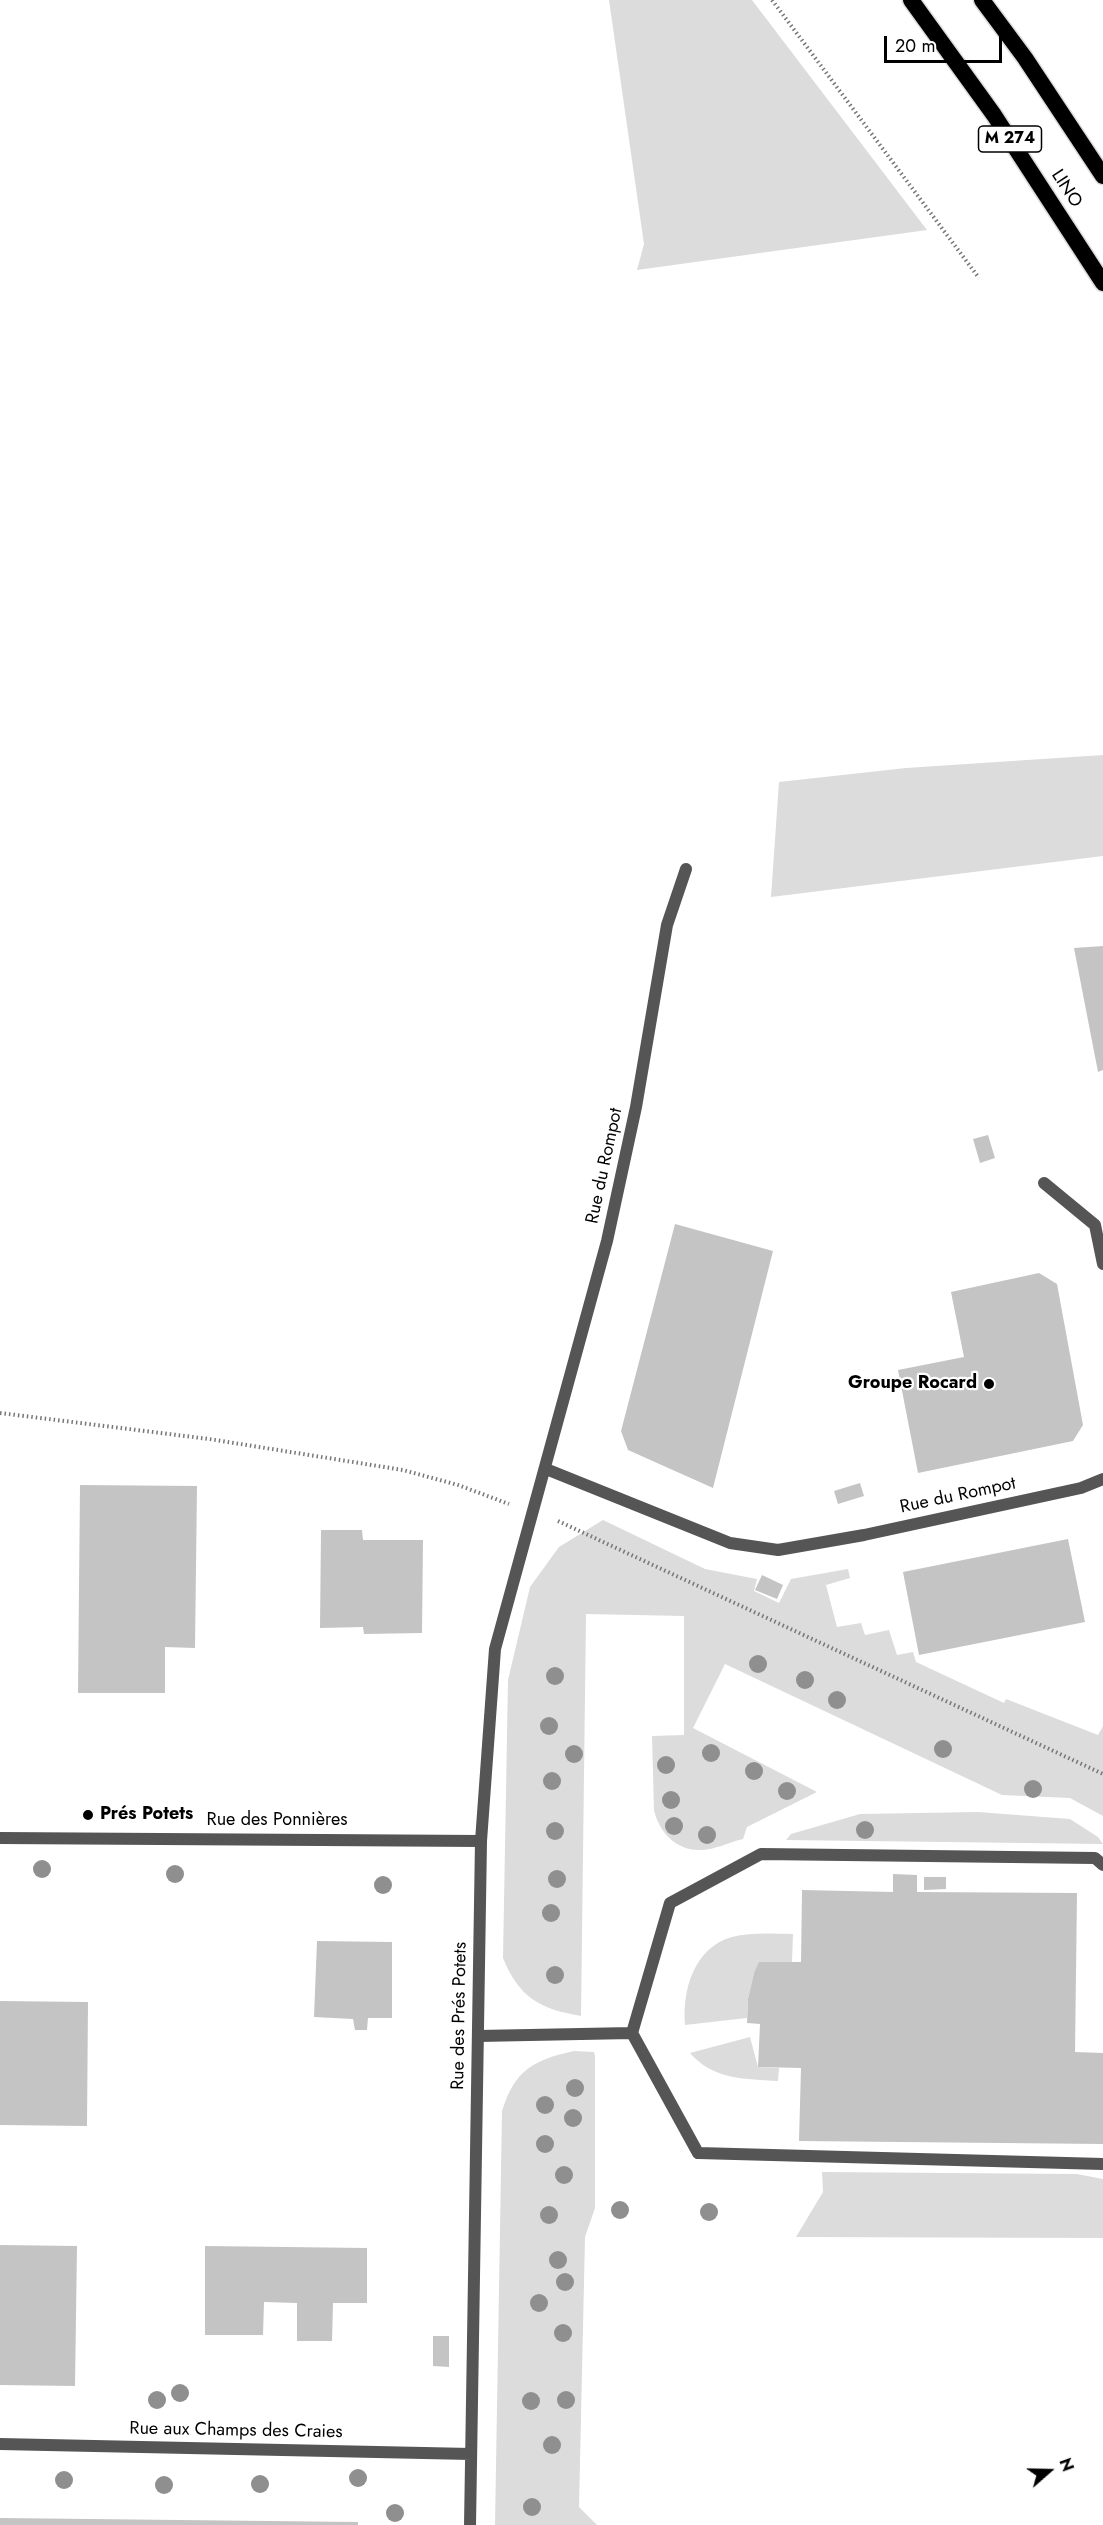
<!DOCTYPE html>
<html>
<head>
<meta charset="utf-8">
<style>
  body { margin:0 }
  #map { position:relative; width:1103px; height:2525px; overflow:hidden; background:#fff; font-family:Jost,sans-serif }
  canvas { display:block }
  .north { position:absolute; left:1019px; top:2441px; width:60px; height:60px; -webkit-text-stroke:4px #fff; paint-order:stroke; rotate:70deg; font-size:16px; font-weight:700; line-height:24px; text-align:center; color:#000 }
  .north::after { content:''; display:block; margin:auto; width:21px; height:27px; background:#000; clip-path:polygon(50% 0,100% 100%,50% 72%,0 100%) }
  .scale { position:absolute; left:884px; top:36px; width:118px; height:27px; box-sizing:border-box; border:3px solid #000; border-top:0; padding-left:8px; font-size:18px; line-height:21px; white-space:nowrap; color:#000; -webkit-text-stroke:4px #fff; paint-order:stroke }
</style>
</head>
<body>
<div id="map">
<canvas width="1103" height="2525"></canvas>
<div class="north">N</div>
<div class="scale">20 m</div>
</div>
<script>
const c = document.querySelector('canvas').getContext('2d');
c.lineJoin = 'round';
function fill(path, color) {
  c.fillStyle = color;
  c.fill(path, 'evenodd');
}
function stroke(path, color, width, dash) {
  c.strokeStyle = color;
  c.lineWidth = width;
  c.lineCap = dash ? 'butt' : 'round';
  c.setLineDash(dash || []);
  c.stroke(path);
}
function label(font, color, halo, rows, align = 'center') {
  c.font = font + ' Jost,sans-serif';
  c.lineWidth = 4.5;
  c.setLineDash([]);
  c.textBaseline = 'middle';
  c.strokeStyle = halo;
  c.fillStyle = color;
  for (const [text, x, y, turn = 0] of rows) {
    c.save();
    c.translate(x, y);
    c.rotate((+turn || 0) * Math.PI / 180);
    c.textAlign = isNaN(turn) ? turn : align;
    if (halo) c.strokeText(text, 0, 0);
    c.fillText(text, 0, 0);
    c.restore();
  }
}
const green = new Path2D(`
  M609,0H752L927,230L637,270L644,244Z
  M1103,755V856L771,897L779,782L906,768Z
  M603,1520L705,1569L757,1579L754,1591L779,1603L791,1579L848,1569L850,1578L826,1585L837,1627L861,1623L865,1635L889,1630L897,1655L913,1652L916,1662L1004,1703L1006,1699L1098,1735L1103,1726V1816L1070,1798L1002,1795L725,1664L693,1728L817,1792L747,1827L743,1839C730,1842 714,1850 701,1850C676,1851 659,1832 654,1810L652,1736L684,1735V1616L586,1614L581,2016C539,2009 519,1997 503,1958L508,1680L530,1587L559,1547Z
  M978,1812L1070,1819L1098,1837L1103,1844L786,1840L791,1834L860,1814Z
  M793,1934L792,1962L754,1973L748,1999L747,2018L685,2025C682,1991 694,1947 732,1937C751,1932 774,1934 793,1934Z
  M750,2037L758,2067L779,2068L778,2081C746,2079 713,2080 690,2053Z
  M574,2051L594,2052L595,2056V2208L585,2237L579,2507L597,2525H495L502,2111C515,2070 533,2060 574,2051Z
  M822,2172L1077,2174L1103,2179V2238L796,2237L823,2192Z`);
const building = new Path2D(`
  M1103,946V1070L1098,1072L1074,948Z
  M988,1135L995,1158L980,1163L973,1139Z
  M675,1224L773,1251L713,1488L628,1450L621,1431Z
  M1039,1273L1057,1284L1083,1425L1073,1441L918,1473L898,1370L964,1357L951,1292Z
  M860,1483L864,1496L838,1504L834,1491Z
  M80,1485L197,1486L195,1648L165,1647V1693H78Z
  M321,1530H362L363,1540H423L422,1633L364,1634L363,1627L320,1628Z
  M1068,1539L1085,1622L919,1655L903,1572Z
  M762,1575L783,1585L777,1599L755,1590Z
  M893,1874L917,1875V1892L1077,1893L1075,2052L1103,2053V2144L799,2141L801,2068L758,2067L760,2024L747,2023L748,1999L754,1973L759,1962H801L802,1890L893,1892Z
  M924,1877H946V1889L924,1890Z
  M317,1941L392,1942V2018H368L367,2030H355L353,2019L314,2017Z
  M0,2001L88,2002L87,2126L0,2125Z
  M0,2245L77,2246L75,2386L0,2385Z
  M205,2246L367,2248V2303H333L332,2341H297V2303L264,2302L263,2335H205Z
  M433,2336H449V2367L433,2366Z
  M0,2518L358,2522V2525H0Z`);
const path = new Path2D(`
  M772,0L979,278
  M0,1413L209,1439L403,1470L458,1485L509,1504
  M558,1521L1103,1774`);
const service = new Path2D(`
  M1103,1865L1095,1858L761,1854L670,1903L632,2033L698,2153L1103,2164
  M478,2036L632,2033`);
const minor = new Path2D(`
  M1044,1183L1095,1225L1103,1264
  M546,1469L730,1543L778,1550L864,1535L1081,1488L1103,1479
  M0,1838L481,1841
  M0,2444L471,2454
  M470,2525L481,1841L495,1649L607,1241L636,1107L667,925L686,869`);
const trunk = new Path2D(`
  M911,0L994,115L1103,283
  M982,0L1025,58L1103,176`);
const trees = [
  [758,1664],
  [555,1676],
  [805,1680],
  [837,1700],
  [549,1726],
  [943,1749],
  [711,1753],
  [574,1754],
  [666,1765],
  [754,1771],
  [552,1781],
  [1033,1789],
  [787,1791],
  [671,1800],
  [674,1826],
  [865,1830],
  [555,1831],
  [707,1835],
  [42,1869],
  [175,1874],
  [557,1879],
  [383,1885],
  [551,1913],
  [555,1975],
  [575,2088],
  [545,2105],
  [573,2118],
  [545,2144],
  [564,2175],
  [620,2210],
  [709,2212],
  [549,2215],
  [558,2260],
  [565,2282],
  [539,2303],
  [563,2333],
  [180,2393],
  [157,2400],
  [566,2400],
  [531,2401],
  [552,2445],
  [358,2478],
  [64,2480],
  [260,2484],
  [164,2485],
  [532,2507],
  [395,2513]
];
const markers = [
  [989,1384,6,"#000"],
  [88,1815,6,"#000"]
];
const shields = [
  [1010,139,63]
];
const shieldNames = [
  ["M 274",1010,139]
];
const streetNames = [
  ["LINO",1066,189,57],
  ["Rue du Rompot",605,1166,-78],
  ["Rue du Rompot",958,1496,-12],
  ["Rue des Ponnières",277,1821],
  ["Rue des Prés Potets",460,2016,-89],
  ["Rue aux Champs des Craies",236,2431,1]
];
const poiNames = [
  ["Groupe Rocard",977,1384],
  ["Prés Potets",100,1815,"left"]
];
fill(green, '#dcdcdc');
fill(building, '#c4c4c4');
stroke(trunk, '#dbdbdb', 19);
stroke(path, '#777', 4, [1.5, 3]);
stroke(service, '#555', 12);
stroke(minor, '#555', 12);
stroke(trunk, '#000', 16);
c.fillStyle = '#8f8f8f';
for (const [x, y] of trees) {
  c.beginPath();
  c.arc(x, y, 9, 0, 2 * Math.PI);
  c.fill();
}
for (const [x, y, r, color] of markers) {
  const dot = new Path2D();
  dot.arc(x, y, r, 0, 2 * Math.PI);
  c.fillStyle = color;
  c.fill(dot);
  stroke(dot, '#fff', 2);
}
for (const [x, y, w] of shields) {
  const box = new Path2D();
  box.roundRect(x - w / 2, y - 13, w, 26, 4.5);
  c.fillStyle = '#fff';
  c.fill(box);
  stroke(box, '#000', 1.5);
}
label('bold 16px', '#000', null, shieldNames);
label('18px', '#000', '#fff', streetNames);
label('bold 18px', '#000', '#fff', poiNames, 'right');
</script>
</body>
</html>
